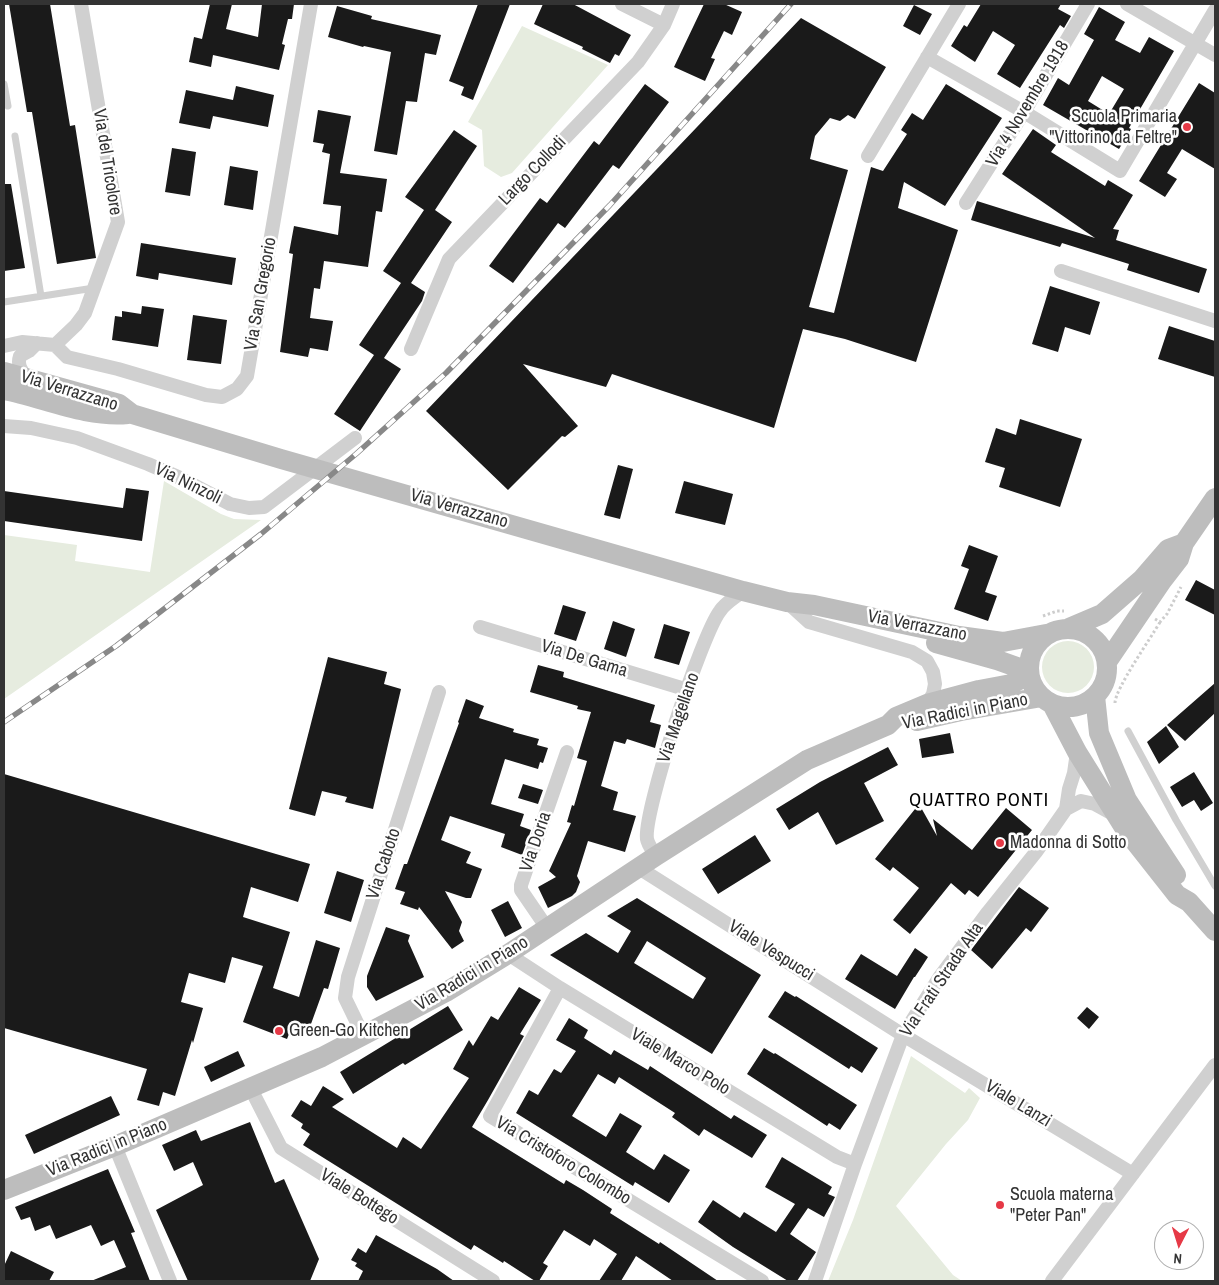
<!DOCTYPE html>
<html>
<head>
<meta charset="utf-8">
<style>
  body { margin:0 }
  #map { position:relative; width:1219px; height:1285px; overflow:hidden; background:#fff; font-family:"Archivo Narrow",sans-serif }
  canvas { display:block }
  .frame { position:absolute; inset:0; border:5px solid #333; pointer-events:none }
  .north { position:absolute; left:1154px; top:1220px; width:50px; height:50px; box-sizing:border-box; background:#fff; border:1px solid #adadad; border-radius:50%; rotate:185deg; font-size:14px; font-weight:700; line-height:20px; text-align:center; color:#333 }
  .north::after { content:''; display:block; margin:auto; width:18px; height:22px; background:#e63946; clip-path:polygon(50% 0,100% 100%,50% 72%,0 100%) }
</style>
</head>
<body>
<div id="map">
<canvas width="1219" height="1285"></canvas>
<div class="frame"></div>
<div class="north">N</div>
</div>
<script>
const c = document.querySelector('canvas').getContext('2d');
c.lineJoin = 'round';
function fill(path, color) {
  c.fillStyle = color;
  c.fill(path, 'evenodd');
}
function stroke(path, color, width, dash) {
  c.strokeStyle = color;
  c.lineWidth = width;
  c.lineCap = dash ? 'butt' : 'round';
  c.setLineDash(dash || []);
  c.stroke(path);
}
function label(font, color, halo, rows, align = 'center') {
  c.font = font + ' "Archivo Narrow",sans-serif';
  c.lineWidth = 5;
  c.setLineDash([]);
  c.textBaseline = 'middle';
  c.strokeStyle = halo;
  c.fillStyle = color;
  for (const [text, x, y, turn = 0] of rows) {
    c.save();
    c.translate(x, y);
    c.rotate((+turn || 0) * Math.PI / 180);
    c.textAlign = isNaN(turn) ? turn : align;
    if (halo) c.strokeText(text, 0, 0);
    c.fillText(text, 0, 0);
    c.restore();
  }
}
const green = new Path2D(`
  M522,26L608,65L512,173L501,177L484,166L482,130L468,122Z
  M164,481L221,514L234,519L261,520L4,699V535L77,545L75,561L150,572Z
  M1042 667a26 26 0 1 1 52 0a26 26 0 1 1-52 0Z
  M911,1056L965,1093L969,1088L980,1098L968,1120L946,1144L896,1206L953,1275L962,1281H828L853,1220Z`);
const building = new Path2D(`
  M9,4H50L70,126L75,125L96,258L57,264L32,112H27Z
  M210,4H232L226,29L258,37L262,4H294L292,19H288L282,44L285,45L279,70L213,55L211,67L189,62L194,37L202,39Z
  M478,4H510L473,100L461,95L464,87L449,81Z
  M543,4H573L631,35L619,56L615,54L610,63L582,49L583,47L534,24Z
  M704,4H724L742,12L732,35L724,31L711,58L715,59L705,81L674,67Z
  M981,4H1061L1058,9L1071,16L1064,28L1060,25L1020,88L997,74L1015,45L993,31L975,62L951,46L964,25L967,27Z
  M914,5L932,14L920,35L903,26Z
  M337,6L372,16L371,19L441,35L436,55L425,53L417,102L406,101L397,155L374,151L391,52L364,46L363,47L328,37Z
  M1099,7L1125,22L1115,40L1140,53L1149,37L1174,51L1129,128L1131,129L1119,149L1043,105L1058,78L1069,85L1094,40L1084,34ZM1102,76L1124,89L1109,114L1088,101Z
  M801,18L886,67L855,119L848,115L840,121L830,118L815,136L810,159L848,170L809,307L834,313L871,167L883,171L907,134L901,130L912,113L923,120L946,84L1002,118L945,206L904,182L898,208L958,230L916,362L845,339L803,329L774,428L612,374L606,387L523,364L578,426L565,437L562,436L508,490L426,411Z
  M1199,83L1215,93V169L1182,149L1167,173L1177,179L1165,197L1139,181Z
  M645,84L669,102L619,169L613,165L565,228L558,223L513,283L489,266L540,198L547,203L594,141L599,145Z
  M236,86L274,95L268,127L213,116L210,129L179,123L186,90L233,100Z
  M318,110L351,116L340,173L387,179L382,212L376,211L368,267L324,261L320,289L314,288L310,318L333,321L328,351L310,348L308,357L280,352L293,254L289,253L294,226L338,235L341,206L323,204L330,154L322,152L324,144L313,142Z
  M1033,129L1056,145L1051,152L1105,186L1108,180L1133,195L1113,229L1119,230L1116,240L1207,269L1199,293L1127,270L1129,264L1062,243L1060,247L971,220L977,201L1095,238L1002,174Z
  M454,130L477,146L435,210L452,222L411,283L425,292L422,301L384,358L401,369L360,431L334,414L374,355L359,345L401,283L383,271L424,210L405,197Z
  M172,148L196,152L190,196L165,192Z
  M230,166L258,171L253,210L224,205Z
  M4,184H11L25,268L4,271Z
  M141,243L236,258L232,285L159,273L158,280L136,276Z
  M1050,286L1100,302L1090,335L1065,327L1058,352L1032,344Z
  M142,306L164,309L158,347L112,340L115,316L122,317V311L141,314Z
  M193,315L227,320L221,364L187,360Z
  M1169,326L1215,341V377L1158,359Z
  M1020,419L1082,439L1060,507L999,487L1005,468L985,462L996,428L1016,435Z
  M618,465L633,469L620,519L604,515Z
  M684,481L733,494L725,525L675,513Z
  M126,488L149,491L142,541L4,521V491L123,508Z
  M969,545L998,556L985,592L997,596L988,621L954,609L969,569L961,566Z
  M1196,580L1215,590V615L1185,600Z
  M563,605L586,612L576,641L554,634Z
  M613,621L635,629L626,657L604,649Z
  M664,624L690,632L679,665L654,658Z
  M328,657L387,672L384,684L401,689L373,809L345,802L347,797L322,791L315,816L289,809Z
  M538,665L564,672L563,677L655,705L650,722L661,725L655,748L627,739L625,744L614,741L601,786L618,792L613,810L636,816L625,852L588,841L577,876L580,882L576,892L572,896L548,908L538,887L556,877L549,871L571,823L567,822L572,805L574,806L587,761L577,758L591,712L577,709L578,706L530,692Z
  M1215,683V713L1185,741L1167,725Z
  M466,699L484,706L479,718L514,729L513,732L539,739L537,745L548,748L543,763L540,762L538,769L505,759L491,804L524,814L520,826L531,830L522,855L501,847L505,834L450,816L441,840L471,852L466,863L482,869L471,898H466L445,891L462,922L459,931L464,941L452,949L419,907L418,910L400,904L405,892L395,889L404,864H407L459,723L458,722Z
  M1166,726L1179,747L1159,764L1147,742Z
  M950,733L954,753L922,758L919,739Z
  M888,747L898,765L864,783L884,821L836,845L818,812L789,830L776,809L820,782Z
  M1194,772L1213,803L1201,811L1194,800L1182,807L1170,787Z
  M4,774L310,864L298,902L251,887L243,917L290,932L273,988L299,997L316,940L340,948L328,989L324,988L307,1035L291,1029L287,1039L243,1022L263,966L232,957L225,983L189,973L181,1002L203,1008L193,1043L192,1040L175,1096L163,1092L159,1106L137,1100L147,1069L4,1028Z
  M523,784L543,790L538,804L518,798Z
  M919,804L937,836L933,819L972,850L1006,808L1032,830L978,897L969,890L965,895L951,883L910,934L893,920L919,888L893,867L890,871L875,859Z
  M755,835L771,861L718,894L702,869Z
  M337,871L364,880L351,922L324,913Z
  M1019,887L1049,908L1031,932L1026,928L992,969L971,950Z
  M637,898L761,975L712,1054L550,955L586,933L618,953L631,931L607,916ZM647,941L706,978L693,999L634,963Z
  M508,901L522,928L505,937L491,910Z
  M386,927L410,935L408,941L424,977L376,1001L367,987V976Z
  M915,948L928,957L915,977H914L895,1009L845,979L861,954L897,976Z
  M519,987L541,1000L520,1034L524,1036L488,1100L472,1127L564,1184L566,1180L583,1190L612,1209L610,1213L659,1244L660,1242L718,1281H673L636,1256L621,1281H599L617,1254L594,1239L590,1246L564,1230L543,1263L548,1266L539,1281H535L504,1261L503,1263L474,1245L471,1250L303,1145L310,1134L301,1128L303,1124L291,1116L301,1100L311,1106L323,1086L344,1099L332,1107L397,1148L403,1137L421,1149L469,1078L453,1069L469,1040L473,1046L491,1016L498,1020Z
  M785,991L795,997L796,996L878,1048L862,1073L851,1066L849,1069L768,1017Z
  M448,1006L463,1030L405,1065L403,1063L353,1094L340,1072Z
  M1087,1007L1099,1017L1089,1029L1077,1018Z
  M569,1018L588,1030L584,1038L611,1055L614,1050L648,1070L650,1066L731,1119L734,1115L767,1135L752,1158L704,1129L699,1136L672,1117L675,1113L619,1077L615,1084L598,1074L572,1116L606,1137L620,1113L642,1126L626,1152L654,1170L664,1154L690,1170L669,1203L635,1182L633,1186L516,1113L529,1090L538,1095L554,1069L561,1073L576,1051L556,1040Z
  M764,1048L774,1054L775,1053L857,1105L840,1130L829,1123L827,1126L747,1074Z
  M238,1051L245,1066L211,1082L204,1067Z
  M111,1096L120,1115L34,1154L25,1135Z
  M250,1122L275,1183L284,1179L319,1259L310,1281H188L156,1210L203,1185L193,1162L174,1171L162,1145L196,1130L201,1141Z
  M782,1157L832,1187L828,1194L835,1197L824,1217L808,1208L790,1234L816,1252L797,1281H788L733,1247L698,1222L713,1200L740,1218L744,1212L776,1232L795,1204L765,1187Z
  M108,1169L135,1232L131,1233L150,1281H91L126,1267L114,1240L101,1246L91,1225L56,1239L50,1225L35,1231L30,1217L21,1220L15,1207Z
  M376,1235L437,1269L454,1281H358L363,1271L355,1266L357,1263L351,1260L358,1248L366,1253Z
  M11,1251L54,1272L49,1281H4V1266Z`);
const path = new Path2D(`
  M1043,616L1057,611H1064
  M1155,619L1160,622L1167,614L1181,587
  M1115,703C1115,689 1151,638 1160,622`);
const lane = new Path2D(`
  M4,84L8,106
  M15,136L41,296
  M4,302L94,288
  M1128,731L1176,820L1215,886`);
const street = new Path2D(`
  M622,4L664,25
  M1127,4L1215,55
  M927,57L1024,112L1120,171L1215,10
  M868,156L959,4
  M966,203L1024,112L1088,4
  M1061,271L1215,321
  M55,345L67,357L118,369L206,395L222,397L237,389L247,376L311,4
  M4,346L22,342L55,345L76,325L85,313L118,222L81,4
  M411,349L449,259L638,62L664,25L673,4
  M26,377C21,370 17,365 20,356L29,351L37,343
  M4,426L31,428L77,438L148,464L178,477L230,504L249,508L264,507L355,438
  M787,602L809,622L912,652L927,661L933,672L935,684L933,694L927,704
  M480,627L688,690
  M1066,809L1081,801L1095,804L1115,815
  M656,856C653,851 648,845 647,839C643,812 702,634 720,611C725,603 736,597 743,591
  M639,868L903,1035L1133,1174
  M547,928L521,890V885L567,752
  M508,954L560,988L837,1157L855,1164
  M560,988L490,1116L762,1281
  M363,1035L345,998L348,977L439,692
  M251,1089L281,1148L493,1281
  M115,1146L170,1281
  M815,1281L855,1164L903,1035L939,978L988,912L1036,852L1066,809L1069,789L1074,773L1077,752
  M1052,1281L1215,1065`);
const secondary = new Path2D(`
  M4,372L119,404L132,414L281,459L743,591L787,602L814,605L959,636L1003,642L1046,634
  M4,390C44,398 86,418 128,414
  M1069,628L1102,614L1142,579L1168,549L1184,543
  M1029 668a39 39 0 1 1 78 0a39 39 0 1 1-78 0Z
  M936,643L997,660L1028,671
  M1107,662L1162,581L1179,559L1184,543L1215,498
  M1095,696L1099,733L1127,800L1176,875
  M1052,704L1077,752L1125,829L1177,895L1189,902L1215,931
  M917,721L961,711L1042,697
  M4,1190L115,1146L322,1057L446,992L508,954L656,856L807,760L888,725L896,717L927,704L979,690L1011,684L1029,675`);
const rail = new Path2D(`
  M4,722L116,646L261,534L356,454L446,373L610,205L791,4`);
const markers = [
  [1187,127,5,"#e63946"],
  [1000,843,5,"#e63946"],
  [279,1031,5,"#e63946"],
  [1000,1205,5,"#e63946"]
];
const streetNames = [
  ["Via 4 Novembre 1918",1028,104,-59],
  ["Via del Tricolore",107,162,81],
  ["Largo Collodi",533,171,-46],
  ["Via San Gregorio",261,294,-80],
  ["Via Verrazzano",69,391,17],
  ["Via Ninzoli",188,484,26],
  ["Via Verrazzano",459,509,16],
  ["Via Verrazzano",917,626,11],
  ["Via De Gama",584,659,17],
  ["Via Radici in Piano",965,712,-11],
  ["Via Magellano",679,718,-71],
  ["Via Doria",536,842,-71],
  ["Via Caboto",384,864,-72],
  ["Viale Vespucci",771,951,32],
  ["Via Radici in Piano",472,974,-31],
  ["Via Frati Strada Alta",942,980,-56],
  ["Viale Marco Polo",680,1062,31],
  ["Viale Lanzi",1018,1104,31],
  ["Via Radici in Piano",107,1148,-22],
  ["Via Cristoforo Colombo",563,1161,31],
  ["Viale Bottego",359,1197,32]
];
const poiNames = [
  ["Scuola Primaria",1177,117,"right"],
  ["\"Vittorino da Feltre\"",1177,138,"right"],
  ["Madonna di Sotto",1010,843],
  ["Green-Go Kitchen",289,1031],
  ["Scuola materna",1010,1195],
  ["\"Peter Pan\"",1010,1216]
];
const neighbourhoodNames = [
  ["QUATTRO PONTI",979,801]
];
fill(green, '#e6ecdf');
fill(building, '#1a1a1a');
stroke(path, '#cdcdcd', 3, [2.5, 2.5]);
stroke(lane, '#d0d0d0', 7);
stroke(street, '#d0d0d0', 14);
stroke(secondary, '#bdbdbd', 20);
stroke(rail, '#888', 5.5);
stroke(rail, '#fff', 4, [11]);
for (const [x, y, r, color] of markers) {
  const dot = new Path2D();
  dot.arc(x, y, r, 0, 2 * Math.PI);
  c.fillStyle = color;
  c.fill(dot);
  stroke(dot, '#fff', 2);
}
label('18px', '#333', '#fff', streetNames);
label('18px', '#333', '#fff', poiNames, 'left');
c.letterSpacing = '1px';
label('19px', '#000', '#fff', neighbourhoodNames);
c.letterSpacing = '0px';
</script>
</body>
</html>
